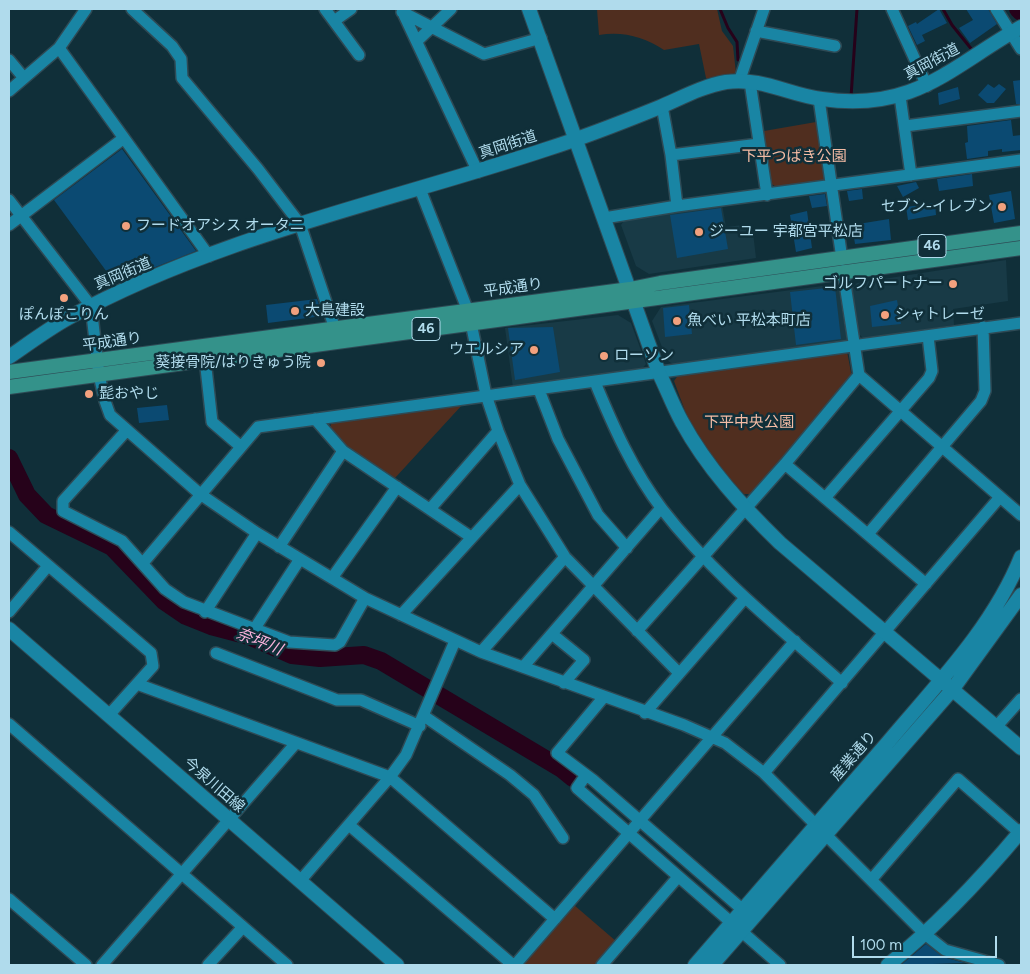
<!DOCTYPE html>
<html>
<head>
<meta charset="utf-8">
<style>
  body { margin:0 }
  #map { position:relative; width:1030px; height:974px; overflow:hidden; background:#102f39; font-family:Figtree,sans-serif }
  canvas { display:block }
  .frame { position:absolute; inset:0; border:10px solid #b0dbec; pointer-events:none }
  .scale { position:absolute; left:852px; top:936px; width:145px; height:22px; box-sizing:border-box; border:2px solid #b0dbec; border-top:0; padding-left:6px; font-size:15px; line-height:18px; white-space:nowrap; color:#b0dbec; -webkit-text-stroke:4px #102f39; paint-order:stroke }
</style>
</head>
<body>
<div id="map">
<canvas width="1030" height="974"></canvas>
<div class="frame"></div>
<div class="scale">100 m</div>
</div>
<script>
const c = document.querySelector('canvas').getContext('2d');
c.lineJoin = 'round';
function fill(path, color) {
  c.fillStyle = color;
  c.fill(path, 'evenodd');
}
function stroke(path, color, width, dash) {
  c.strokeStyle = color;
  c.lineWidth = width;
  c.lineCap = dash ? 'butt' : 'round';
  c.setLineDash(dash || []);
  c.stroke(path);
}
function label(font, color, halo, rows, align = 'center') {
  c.font = font + ' Figtree,"Noto Sans JP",sans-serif';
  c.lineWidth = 5;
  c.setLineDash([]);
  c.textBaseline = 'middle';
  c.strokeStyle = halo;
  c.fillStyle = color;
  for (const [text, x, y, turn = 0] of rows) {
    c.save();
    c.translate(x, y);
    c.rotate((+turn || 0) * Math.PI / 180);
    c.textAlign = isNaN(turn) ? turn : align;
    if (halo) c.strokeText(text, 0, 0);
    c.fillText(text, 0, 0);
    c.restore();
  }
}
const built = new Path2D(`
  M722,204L726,227L752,224L756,258L649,274L636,266L621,225L625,219Z
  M1006,260L1008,301L953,309L954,325L864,339L859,334L852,288L857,283Z
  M838,284L847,341L674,365L667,360L652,321L661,307Z
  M618,315L631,323L646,364L641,370L513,388L505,328Z`);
const green = new Path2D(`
  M597,9H717L722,31L733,46L736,73L710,80L706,78L699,44L664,50C644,37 623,31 599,35Z
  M816,122L825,182L778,188L770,183L764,131Z
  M847,351L852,378L753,494H744L714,462L687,416L674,381L679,374Z
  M463,404L395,478L346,447L330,427L332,422Z
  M574,905L617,942L597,965H525V960Z`);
const stream = new Path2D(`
  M720,9L728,28L737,42L738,60
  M943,9L952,25L973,51
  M851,97L857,9`);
const river = new Path2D(`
  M1018,9L1021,12
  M9,458L27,495L46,515L112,547L164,601L186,616L211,626L249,636L292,655L320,658L364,655L381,661L562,769L573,778`);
const building = new Path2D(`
  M939,9L947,23L922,35L925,41L917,45L908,26L916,22L917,24Z
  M966,9H988L997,24L970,43L959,28L973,20Z
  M1021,80V104H1016L1013,81Z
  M988,84L994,88L999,84L1006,89L994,103H987L978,95Z
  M958,87L960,99L939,105L938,93Z
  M1011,120L1013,136L1021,135V150L1002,152V149L988,151V156L967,159L965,143L968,142L967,126Z
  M122,149L196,251L115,283L54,200Z
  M972,174L973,186L939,191L937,179Z
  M916,182L919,188L903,197L897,186Z
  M862,189L863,199L849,201L847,191Z
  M1011,191L1015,219L994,223L989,195Z
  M825,194L827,206L812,208L809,196Z
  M935,203L936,215L908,220L906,207Z
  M721,208L728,249L677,258L670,215Z
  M807,211L812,248L796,252L790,215Z
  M889,219L891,240L855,244L852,225Z
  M835,287L841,339L796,345L790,292Z
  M317,299L323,316L268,323L266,305Z
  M897,300L901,324L872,327L870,306Z
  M689,305L692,334L665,337L663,308Z
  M553,327L560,372L515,380L508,328Z
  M167,405L169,420L139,423L137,408Z
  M926,944L943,957L965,963L901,965Z`);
const minor = new Path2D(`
  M132,9L172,46L181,59L182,78L258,169L300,224L335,329
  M325,9L359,55
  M892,9L927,86
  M996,9L1021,49
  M402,12L484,54L541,38
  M404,15L478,172
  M334,21L351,9
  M756,31L835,46
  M417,41L451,9
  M59,48L86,9
  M9,60L24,78
  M739,82L764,9
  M750,82L767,195
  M9,91L59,48L209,256
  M900,96L911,175
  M819,99L842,259
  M662,106L671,155L677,206
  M905,126L1021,111
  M671,155L759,144
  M420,189L468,311
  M9,200L91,306L99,375L105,401L110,415L200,494L257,533L365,598L481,652L684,725L725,743L764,773L926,935L945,950L999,965
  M604,218L677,206L1021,160
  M9,225L124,138
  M843,271L859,375L1021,515
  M471,323L486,395L498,431L520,485L565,557L679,673
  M205,359L212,422L240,446
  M595,382C613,426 633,471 662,509C713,575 780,628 842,683
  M539,390L558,439L598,515L627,548
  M315,419L343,451L471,537
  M127,430L63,501V511L122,541L165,589L184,602L289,642L335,645L340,642L365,598
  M785,464L926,584
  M825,498L929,378L932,371L928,336
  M430,509L498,431
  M9,532L151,653L153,666L109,715
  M868,534L981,401L985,391L983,327
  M279,547L343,451
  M143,563L258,427L1021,323
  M332,578L397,487
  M9,612L48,566
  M205,612L257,533
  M401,615L520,485
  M255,628L300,559
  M637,631L785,464L859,375
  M552,634L584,660L564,683
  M481,652L565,557
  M216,653L337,700H361L420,726
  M523,667L661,508
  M137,684L390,777L555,919
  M603,698L557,753L593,780L743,910
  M645,713L745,598
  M424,716L510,775L534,795L563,838
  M9,724L287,965
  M996,727L1021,699
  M764,773L1000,497
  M586,775L577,788L780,965
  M349,825L513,965
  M871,880L958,779L1020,833
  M300,881L390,777L406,755L455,641
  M9,899L86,965
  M102,965L296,743
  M208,965L243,927
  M515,965L795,641
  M602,965L678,877`);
const tertiary = new Path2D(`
  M529,9L659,373C667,389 673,406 682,422C707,468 743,507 780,543L1021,748
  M9,357C28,344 48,329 68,318C217,236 388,202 547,149C585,137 623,122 660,107C681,98 703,86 726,82C762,77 789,95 822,99C914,112 949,68 1021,27
  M9,629L397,965
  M695,965C760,891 824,816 889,741C937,684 993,627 1021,557
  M712,965L952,690L1021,595
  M888,965C938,925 980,880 1021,831`);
const primary = new Path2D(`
  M9,372L630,289L660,283L1021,233
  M9,387L1021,248`);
const markers = [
  [1002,207,5,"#f2a17e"],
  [126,226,5,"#f2a17e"],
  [699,232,5,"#f2a17e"],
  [953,284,5,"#f2a17e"],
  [64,298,5,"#f2a17e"],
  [295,311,5,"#f2a17e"],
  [885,315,5,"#f2a17e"],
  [677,321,5,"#f2a17e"],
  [534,350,5,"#f2a17e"],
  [604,356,5,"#f2a17e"],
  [321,363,5,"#f2a17e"],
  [89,394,5,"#f2a17e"]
];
const shields = [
  [932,246,28],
  [426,329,28]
];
const shieldNames = [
  ["46",932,246],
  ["46",426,329]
];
const streetNames = [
  ["真岡街道",932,62,-28],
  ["真岡街道",508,145,-18],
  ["真岡街道",123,274,-23],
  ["平成通り",513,288,-8],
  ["平成通り",112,342,-8],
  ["産業通り",854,756,-49],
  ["今泉川田線",214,785,41]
];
const parkNames = [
  ["下平つばき公園",794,157],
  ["下平中央公園",749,423]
];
const poiNames = [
  ["セブン-イレブン",992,207,"right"],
  ["フードオアシス オータニ",136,226],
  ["ジーユー 宇都宮平松店",709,232],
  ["ゴルフパートナー",943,284,"right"],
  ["大島建設",305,311],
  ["ぽんぽこりん",64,315,"center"],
  ["シャトレーゼ",895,315],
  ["魚べい 平松本町店",687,321],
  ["ウエルシア",524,350,"right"],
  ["ローソン",614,356],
  ["葵接骨院/はりきゅう院",311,363,"right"],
  ["髭おやじ",99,394]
];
const waterNames = [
  ["奈坪川",259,642,22]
];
fill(built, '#183a46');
fill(green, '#502e1f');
stroke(stream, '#26021a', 3);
stroke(river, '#26021a', 18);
fill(building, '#0b4a72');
stroke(minor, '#2e4a55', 14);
stroke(tertiary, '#2e4a55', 16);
stroke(primary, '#2e4a55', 16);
stroke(minor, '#1985a4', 11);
stroke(tertiary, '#1985a4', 14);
stroke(primary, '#34928a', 14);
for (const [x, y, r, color] of markers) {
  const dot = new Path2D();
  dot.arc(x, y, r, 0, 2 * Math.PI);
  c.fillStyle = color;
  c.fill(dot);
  stroke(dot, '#102f39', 2);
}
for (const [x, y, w] of shields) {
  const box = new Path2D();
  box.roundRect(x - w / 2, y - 11.5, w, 23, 4);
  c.fillStyle = '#102f39';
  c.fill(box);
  stroke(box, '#b0dbec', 1);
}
label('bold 14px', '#b0dbec', null, shieldNames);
label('15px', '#b0dbec', '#102f39', streetNames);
label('15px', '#f4bca5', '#102f39', parkNames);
label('15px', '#b0dbec', '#102f39', poiNames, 'left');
label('italic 16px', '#fab3dc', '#102f39', waterNames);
</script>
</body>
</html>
